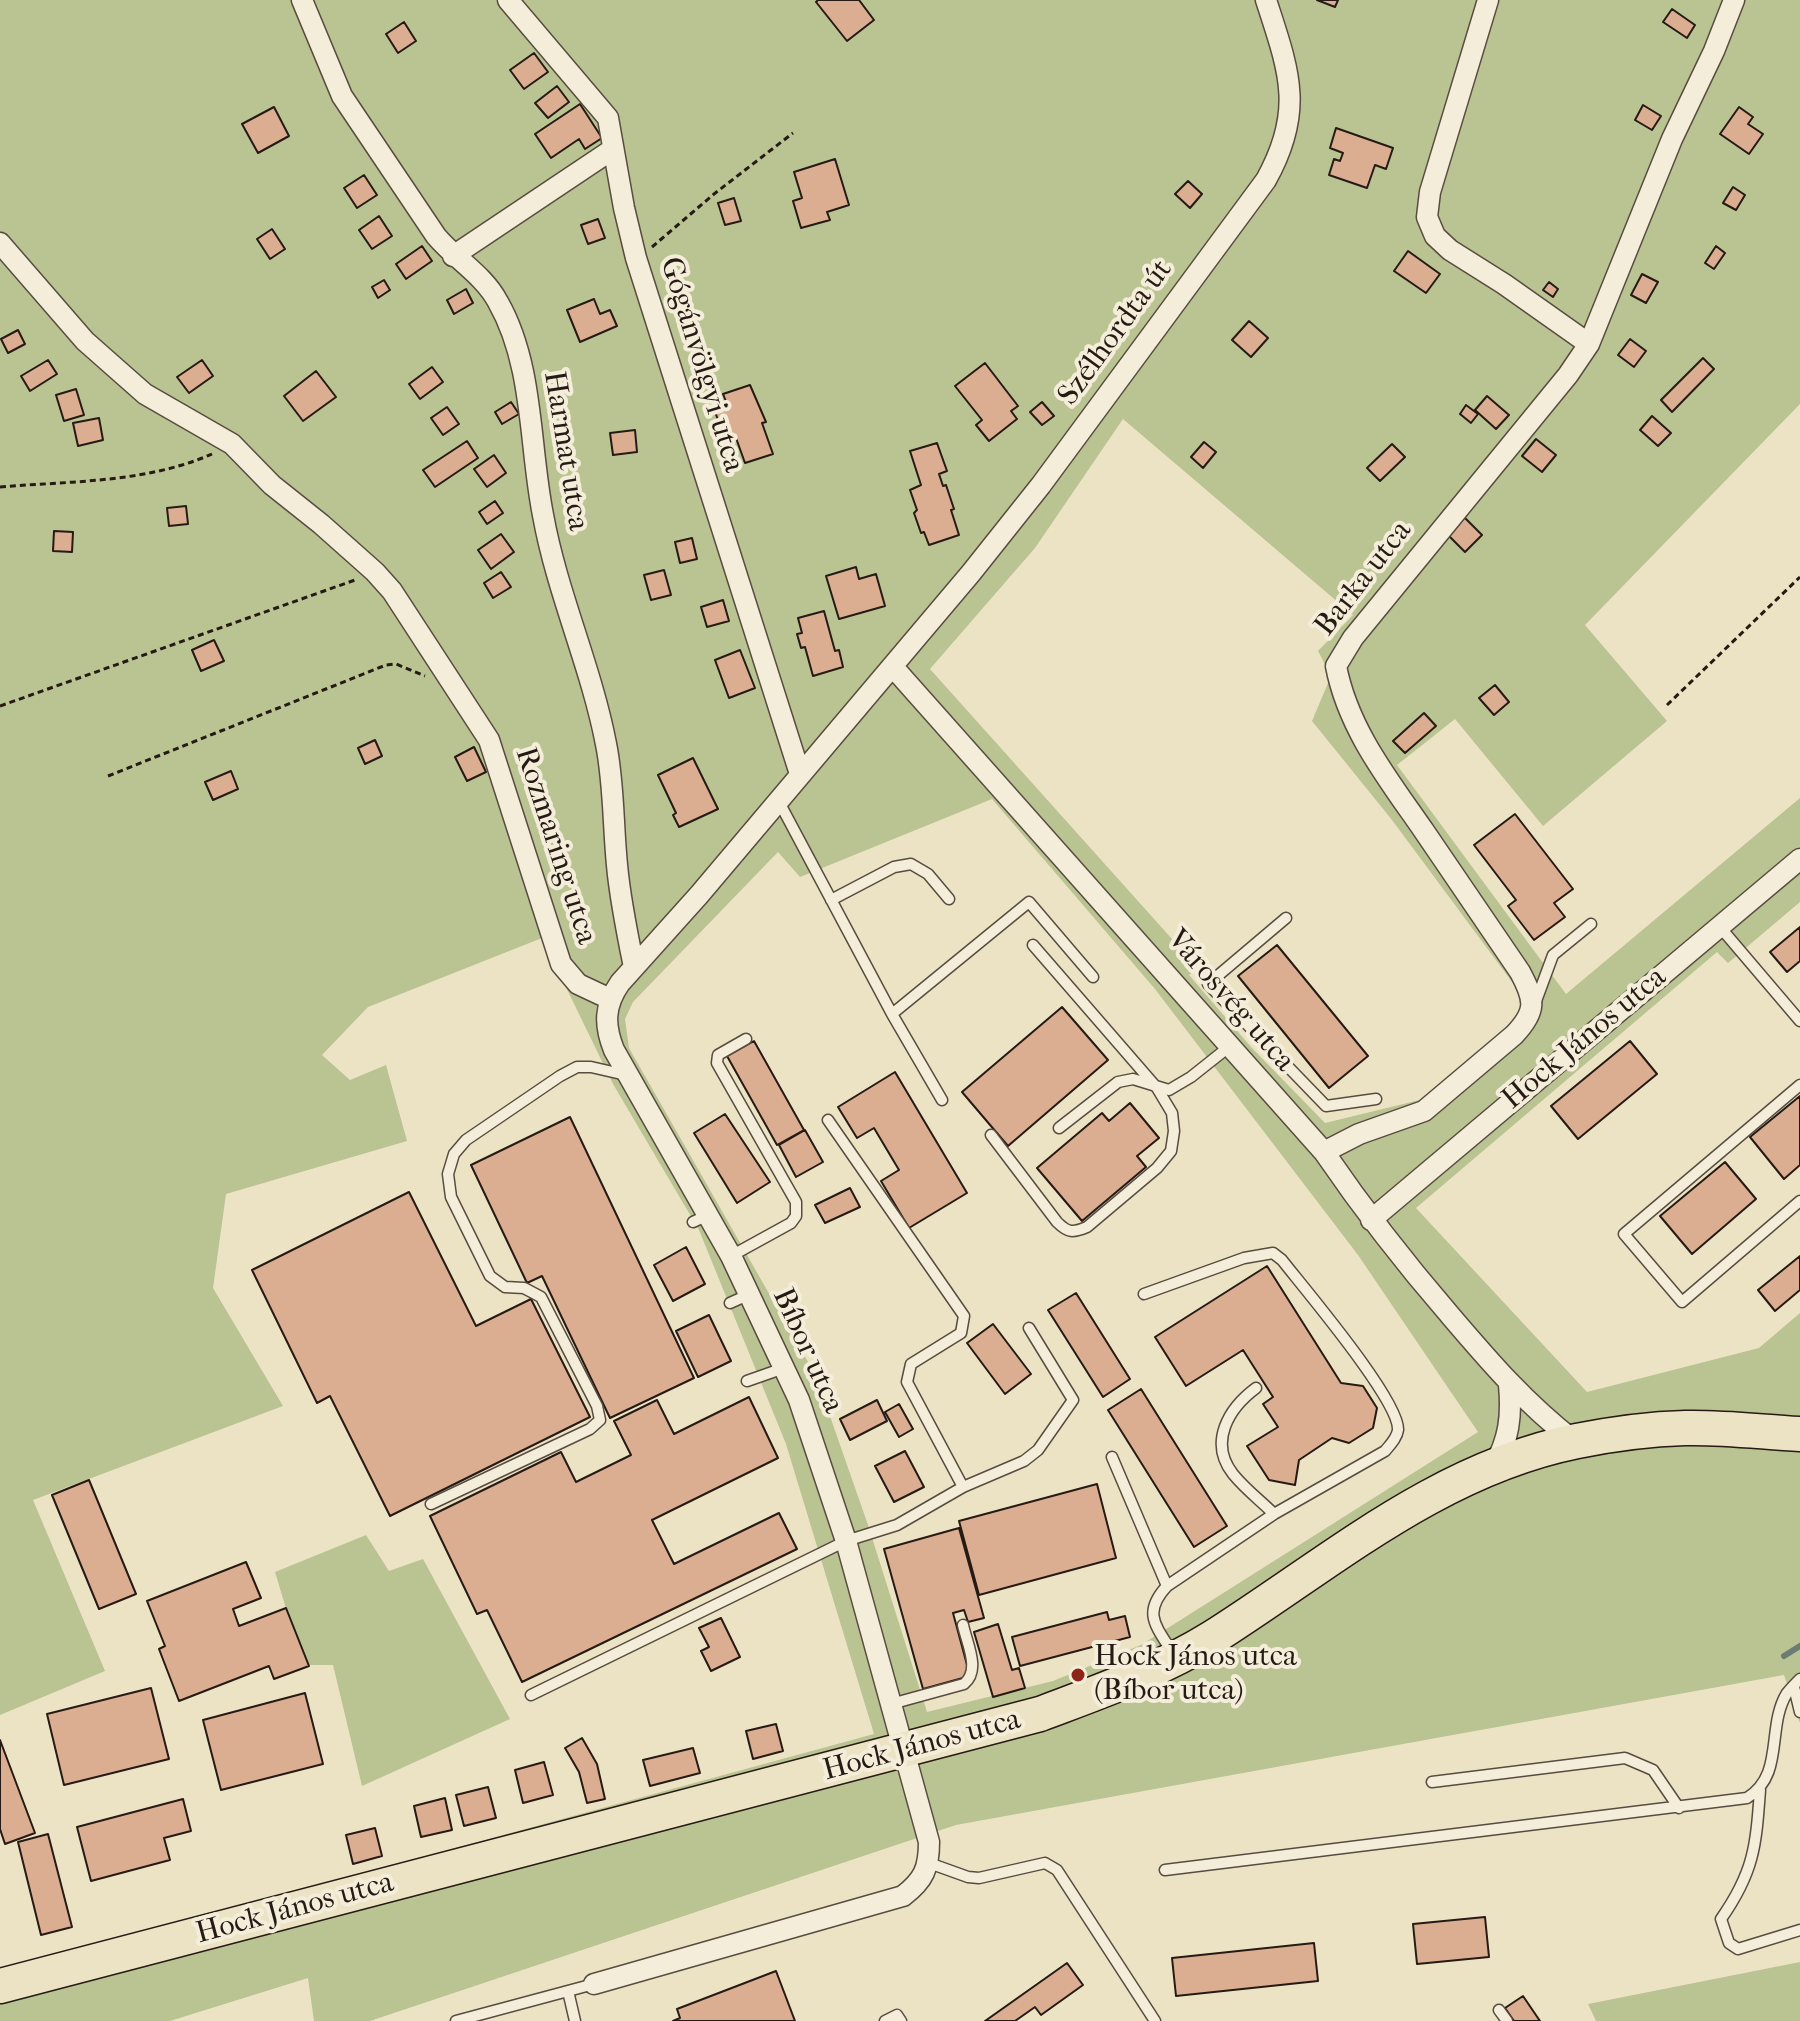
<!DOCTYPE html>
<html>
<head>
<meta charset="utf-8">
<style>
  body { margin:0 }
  canvas { display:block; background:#ece3c5 }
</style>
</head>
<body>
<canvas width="1800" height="2021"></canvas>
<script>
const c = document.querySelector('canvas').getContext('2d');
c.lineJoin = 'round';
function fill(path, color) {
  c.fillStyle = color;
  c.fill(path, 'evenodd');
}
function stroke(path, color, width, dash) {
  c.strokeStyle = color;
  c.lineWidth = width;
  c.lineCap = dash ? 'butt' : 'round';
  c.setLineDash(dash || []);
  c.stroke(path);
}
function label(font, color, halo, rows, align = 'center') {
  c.font = font + ' "IM FELL French Canon",serif';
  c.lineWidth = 8;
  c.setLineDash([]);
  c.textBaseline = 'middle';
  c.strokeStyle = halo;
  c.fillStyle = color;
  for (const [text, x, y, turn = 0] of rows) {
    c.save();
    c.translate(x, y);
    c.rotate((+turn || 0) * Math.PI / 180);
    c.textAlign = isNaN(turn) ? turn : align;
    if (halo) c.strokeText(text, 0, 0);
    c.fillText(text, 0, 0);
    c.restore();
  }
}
const green = new Path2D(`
  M0,0H1800V404L1585,625L1667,721L1543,826L1455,719L1397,765L1566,994L1800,798V902L1728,963L1717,952L1416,1208L1587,1392L1759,1348L1800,1313V1723L1784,1675L956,1825L370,2021H314L308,1978L170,2021H0V1972L874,1734L786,1444L699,1230L613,1084L542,938L368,1007L322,1055L350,1080L386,1065L407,1141L226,1194L213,1288L283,1406L33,1500L105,1671L0,1715ZM1123,419L1353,615L1318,651L1331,676L1312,721L1392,820L1521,994L1522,1009L1515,1020L1428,1098L1325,1123L1251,1047L1189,975L1198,968L930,669L1035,548ZM992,799L1155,989L1358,1255L1478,1432L1141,1645L1053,1681L927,1712L868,1525L816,1376L629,1048L625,1019L633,1002L778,852L800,877Z
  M366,1535L389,1571L423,1559L510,1719L362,1786L333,1665H303L275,1572Z
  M1800,1962V2021H1596L1588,2004Z`);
const stream = new Path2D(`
  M1784,1656L1800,1646`);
const building = new Path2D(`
  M818,0H859L874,20L847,41L816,2Z
  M1317,0H1338L1335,7Z
  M1672,9L1695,25L1687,38L1663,22Z
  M404,22L416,41L398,53L386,34Z
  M534,53L548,72L524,89L510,70Z
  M557,86L569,102L548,118L535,103Z
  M580,104L602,138L585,149L579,139L551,158L535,134Z
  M1643,105L1661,116L1652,130L1635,120Z
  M274,107L289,136L258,153L242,124Z
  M1739,107L1753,117L1748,124L1763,134L1749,154L1720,134Z
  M1336,128L1393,148L1386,169L1375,165L1367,188L1329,175L1334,159L1340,161L1343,153L1330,148Z
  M835,159L849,205L827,212L830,220L801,228L793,201L802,198L794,172Z
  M364,175L377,195L357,208L344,188Z
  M1188,181L1202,194L1190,208L1175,194Z
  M1733,187L1745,195L1736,210L1723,203Z
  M734,198L741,221L725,225L718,203Z
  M379,216L392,236L372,249L359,230Z
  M598,219L605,238L588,244L581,225Z
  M272,229L285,249L270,259L257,239Z
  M422,246L432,261L406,279L396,264Z
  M1716,246L1725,253L1714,269L1705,263Z
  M1408,251L1440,274L1426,293L1394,271Z
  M1642,274L1658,282L1646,303L1631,295Z
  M384,280L390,290L378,298L372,287Z
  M1549,282L1558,289L1553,297L1543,290Z
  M466,289L473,303L454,314L447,300Z
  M594,299L600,314L610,310L617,326L580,342L567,310Z
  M1249,321L1268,338L1251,357L1232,340Z
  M18,330L25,344L8,353L1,339Z
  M1630,339L1646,351L1634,367L1618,355Z
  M1703,358L1714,369L1672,412L1661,400Z
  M48,360L57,374L30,391L21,376Z
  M202,360L213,376L189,393L177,377Z
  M985,363L1018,406L1011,411L1017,419L989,441L976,425L982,420L955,386Z
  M432,367L443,382L420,399L409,384Z
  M316,371L336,397L303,421L284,396Z
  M750,385L766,422L762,423L773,454L745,463L736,438L728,440L726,433H722L714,408L727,404L723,394Z
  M76,389L84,415L64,421L56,395Z
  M1487,396L1509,415L1496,429L1475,410Z
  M511,402L519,414L502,424L495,412Z
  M1042,402L1054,416L1042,425L1030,412Z
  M1466,405L1478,414L1471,423L1460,414Z
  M447,407L459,424L443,435L431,418Z
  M1652,416L1671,433L1658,446L1640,430Z
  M99,418L103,440L78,446L73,423Z
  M635,430L637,452L613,455L610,433Z
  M1536,439L1556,455L1542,472L1522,456Z
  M467,441L478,458L435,487L423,470Z
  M1204,442L1216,452L1203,468L1191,457Z
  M937,443L947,471L939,474L943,486L946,485L954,509L951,510L959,535L929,545L924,532L921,533L914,513L917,510L910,490L921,485L910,451Z
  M1392,444L1405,457L1380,481L1367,468Z
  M494,455L506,473L487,487L474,469Z
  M495,501L503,513L487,524L479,512Z
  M186,506L188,524L169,526L167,508Z
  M1463,516L1482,535L1465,552L1446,533Z
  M54,531L73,532L72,552L53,551Z
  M501,534L514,552L491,569L478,550Z
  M692,538L697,559L680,563L675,542Z
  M856,567L859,579L876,574L885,606L839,619L826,576Z
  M664,570L671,595L651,600L644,575Z
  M501,572L511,587L493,598L484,583Z
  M723,600L729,621L707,627L701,607Z
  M824,611L835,651L839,650L843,667L813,676L805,647L801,648L797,634L802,633L798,618Z
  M214,640L224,661L201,671L192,650Z
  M740,650L755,688L729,698L715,660Z
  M1495,685L1509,702L1494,715L1479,698Z
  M1424,713L1436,726L1405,753L1393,741Z
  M375,740L382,756L365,764L358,748Z
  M474,747L486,772L467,781L455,757Z
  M693,758L718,809L679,827L673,815L676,813L658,775Z
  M231,771L238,789L213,800L205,782Z
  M1515,814L1573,889L1554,903L1565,917L1534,940L1508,906L1516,900L1474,845Z
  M1800,927V961L1787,972L1770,952Z
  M1277,945L1368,1056L1329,1088L1238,976Z
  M1062,1007L1108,1060L1008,1146L962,1092Z
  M754,1041L804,1130L777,1145L727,1056Z
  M1630,1041L1657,1074L1578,1139L1551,1106Z
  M895,1072L967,1193L909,1228L881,1181L899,1170L874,1128L857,1138L838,1107Z
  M1800,1096V1165L1784,1179L1750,1137Z
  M1130,1103L1159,1138L1137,1156L1146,1167L1082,1221L1037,1168L1102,1113L1109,1121Z
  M725,1114L770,1182L737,1203L694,1133Z
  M570,1117L694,1378L610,1418L542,1276L527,1283L471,1165Z
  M805,1130L823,1162L796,1177L779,1145Z
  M1725,1162L1756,1199L1692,1254L1660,1216Z
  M850,1188L860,1207L825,1223L815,1205Z
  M409,1192L476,1326L531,1299L590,1417L390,1516L330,1396L317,1403L252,1270Z
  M686,1247L705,1284L673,1301L654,1265Z
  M1800,1256V1290L1775,1311L1758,1290Z
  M1267,1266L1341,1383L1363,1386L1377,1408L1373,1428L1349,1443L1332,1438L1299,1460L1295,1485L1269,1480L1247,1446L1278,1427L1263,1404L1273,1397L1243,1350L1186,1386L1155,1337Z
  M1076,1293L1130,1379L1103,1397L1048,1310Z
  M709,1315L731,1361L698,1377L676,1331Z
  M993,1324L1031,1374L1005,1394L967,1343Z
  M1141,1389L1227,1526L1194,1547L1108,1410Z
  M749,1397L778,1458L652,1520L674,1564L779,1513L797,1549L522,1682L487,1610L477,1614L430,1516L561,1452L576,1482L631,1455L614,1421L657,1400L674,1434Z
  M877,1400L887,1421L850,1440L840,1419Z
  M899,1404L913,1429L899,1437L885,1412Z
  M905,1451L924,1487L894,1502L875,1466Z
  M89,1480L136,1594L99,1609L52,1495Z
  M1097,1484L1116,1558L979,1595L959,1521Z
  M959,1528L984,1618L968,1622L964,1610L953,1613L970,1676L923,1689L884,1549Z
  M246,1562L261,1598L233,1609L239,1626L286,1608L309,1666L274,1679L269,1666L179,1701L159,1649L165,1646L147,1601Z
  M1107,1612L1109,1620L1125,1616L1130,1637L1020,1666L1012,1637Z
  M721,1618L740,1657L711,1671L701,1651L709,1647L699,1628Z
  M998,1624L1012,1670L1019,1668L1025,1688L993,1697L974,1632Z
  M151,1688L169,1759L64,1785L47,1714Z
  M305,1693L323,1764L221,1790L203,1720Z
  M776,1724L783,1751L753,1759L746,1731Z
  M582,1738L597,1764L605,1799L587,1803L579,1772L565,1748Z
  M0,1740L35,1833L5,1844L0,1829Z
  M693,1748L700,1773L650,1786L643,1760Z
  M544,1762L553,1795L523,1803L515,1770Z
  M488,1787L496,1818L464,1826L456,1795Z
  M445,1798L452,1830L421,1837L414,1806Z
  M183,1799L191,1831L164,1838L170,1860L91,1881L77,1827Z
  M375,1828L382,1856L353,1864L346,1835Z
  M48,1834L72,1927L41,1935L18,1842Z
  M1485,1917L1489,1957L1417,1964L1413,1924Z
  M1314,1943L1318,1981L1176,1996L1172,1958Z
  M1067,1963L1083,1985L1041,2015L1035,2007L1015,2021H985Z
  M776,1971L795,2021H673L680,2018L677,2009Z
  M1523,1996L1540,2021H1514L1505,2008Z`);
const path = new Path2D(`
  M652,247L714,194L793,133
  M0,487C71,481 146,483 212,454
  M1667,705L1800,577
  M0,706L355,580
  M108,776L386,665L396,664L425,676`);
const lane = new Path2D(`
  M778,800L892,1014L942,1100
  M831,900L894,867L911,864L928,874L949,899
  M1286,918L1208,984L1326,1106L1376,1099
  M1720,927L1800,1021
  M1536,1001L1553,955L1591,924
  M892,1014L1029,902L1093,977
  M1800,1085L1624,1234L1682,1302L1800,1201
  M1059,1128L1118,1082L1133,1079L1169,1090L1191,1077L1230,1046
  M991,1135L1057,1222C1068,1233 1073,1233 1087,1227L1157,1168L1171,1151L1174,1131L1172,1113L1157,1088L1033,945
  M693,1222L708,1215
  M731,1256L791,1223L796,1216V1202L717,1063L718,1055L746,1039
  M1144,1294L1244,1258L1273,1253L1282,1260C1303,1287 1400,1401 1398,1430C1397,1438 1390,1445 1385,1451L1274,1514L1167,1586C1141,1614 1157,1627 1174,1655
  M730,1303L750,1294
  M747,1381L784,1368
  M1256,1388C1229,1408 1208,1442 1233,1474C1245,1489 1261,1501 1274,1514
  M1112,1457L1167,1586
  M963,1487L1024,1461L1038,1450L1073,1400L1029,1328
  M431,1504L590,1429L600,1420L597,1406L541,1297L524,1288L505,1287L490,1276L451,1197L448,1174L454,1154L466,1140L560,1076L577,1067H591L626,1075
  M1794,1687L1800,1712
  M531,1695L846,1541L897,1525L963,1487L907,1382L911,1364L961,1333L964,1316L828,1120
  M891,1704L964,1684C981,1670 967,1644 963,1625
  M1432,1782L1625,1758L1653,1770L1679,1808
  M1760,1790C1756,1846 1754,1872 1721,1919L1729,1943L1738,1949L1800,1930
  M929,1863L968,1877L979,1878L1045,1863L1057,1870L1155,2021
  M1165,1870L1747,1798C1785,1775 1766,1727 1787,1693C1791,1688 1796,1683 1800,1679
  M568,1991L575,2021
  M1499,2010L1507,2021
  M456,2021L594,1984
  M885,2021L897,2015L901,2021`);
const street = new Path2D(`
  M302,0L342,96L436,236C455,259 484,275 498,302C534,365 529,445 543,515C557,593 591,666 606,744C614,783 613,825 617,865C620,899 627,933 634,967
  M508,0L608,118L624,208L636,258L800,774
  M1488,0L1430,192L1427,217L1435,236L1450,250L1504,284L1589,344
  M0,243L85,341L145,394L232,444L272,485L321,524L375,572L392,591L489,740L561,964L578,984L610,999
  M453,256L613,149
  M893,667L1324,1152C1363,1209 1404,1262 1449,1314C1490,1362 1524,1402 1574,1441
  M1324,1152L1359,1134L1424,1111L1514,1035C1537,1011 1535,1000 1520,972C1488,925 1456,878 1424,831C1388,779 1348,729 1336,666L1353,638L1568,375L1589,344L1672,139L1714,51L1734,0
  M1371,1220L1800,859
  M1494,1466C1509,1439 1512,1416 1509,1385
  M594,1984L903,1896C924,1880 929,1868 929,1842L846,1541L799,1400L731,1256L614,1050C604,1025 604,1006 620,983L699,895L971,573L1041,485L1266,180C1305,110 1289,71 1266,0`);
const primary = new Path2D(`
  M0,1986L1040,1714C1098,1692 1159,1671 1212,1638C1329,1564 1437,1469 1577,1441C1612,1434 1649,1429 1685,1428C1723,1427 1762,1432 1800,1434`);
const markers = [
  [1078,1675,8,"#8f2418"]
];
const streetNames = [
  ["Szélhordta út",1116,333,-54],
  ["Gógánvölgyi utca",701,365,73],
  ["Harmat utca",565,451,81],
  ["Barka utca",1364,579,-52],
  ["Rozmaring utca",555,846,72],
  ["Városvég utca",1230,1001,49],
  ["Hock János utca",1585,1039,-40],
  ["Bíbor utca",807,1351,66],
  ["Hock János utca",922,1746,-15],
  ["Hock János utca",295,1909,-15]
];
const poiNames = [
  ["Hock János utca",1094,1658],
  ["(Bíbor utca)",1094,1692]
];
fill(green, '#bac392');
stroke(stream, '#6b7c75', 6);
fill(building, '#dbad91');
stroke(building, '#261a15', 2);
stroke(lane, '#584c41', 13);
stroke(street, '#584c41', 23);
stroke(primary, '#261a15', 37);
stroke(path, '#261a15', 3, [6, 4]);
stroke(lane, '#f3edd9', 10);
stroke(street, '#f3edd9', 20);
stroke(primary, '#ece3c5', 34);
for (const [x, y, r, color] of markers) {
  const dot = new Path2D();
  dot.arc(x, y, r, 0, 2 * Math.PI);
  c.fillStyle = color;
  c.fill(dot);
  stroke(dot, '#f3edd9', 3);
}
label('30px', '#261a15', '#f3edd9', streetNames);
label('30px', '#261a15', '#f3edd9', poiNames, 'left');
</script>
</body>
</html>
